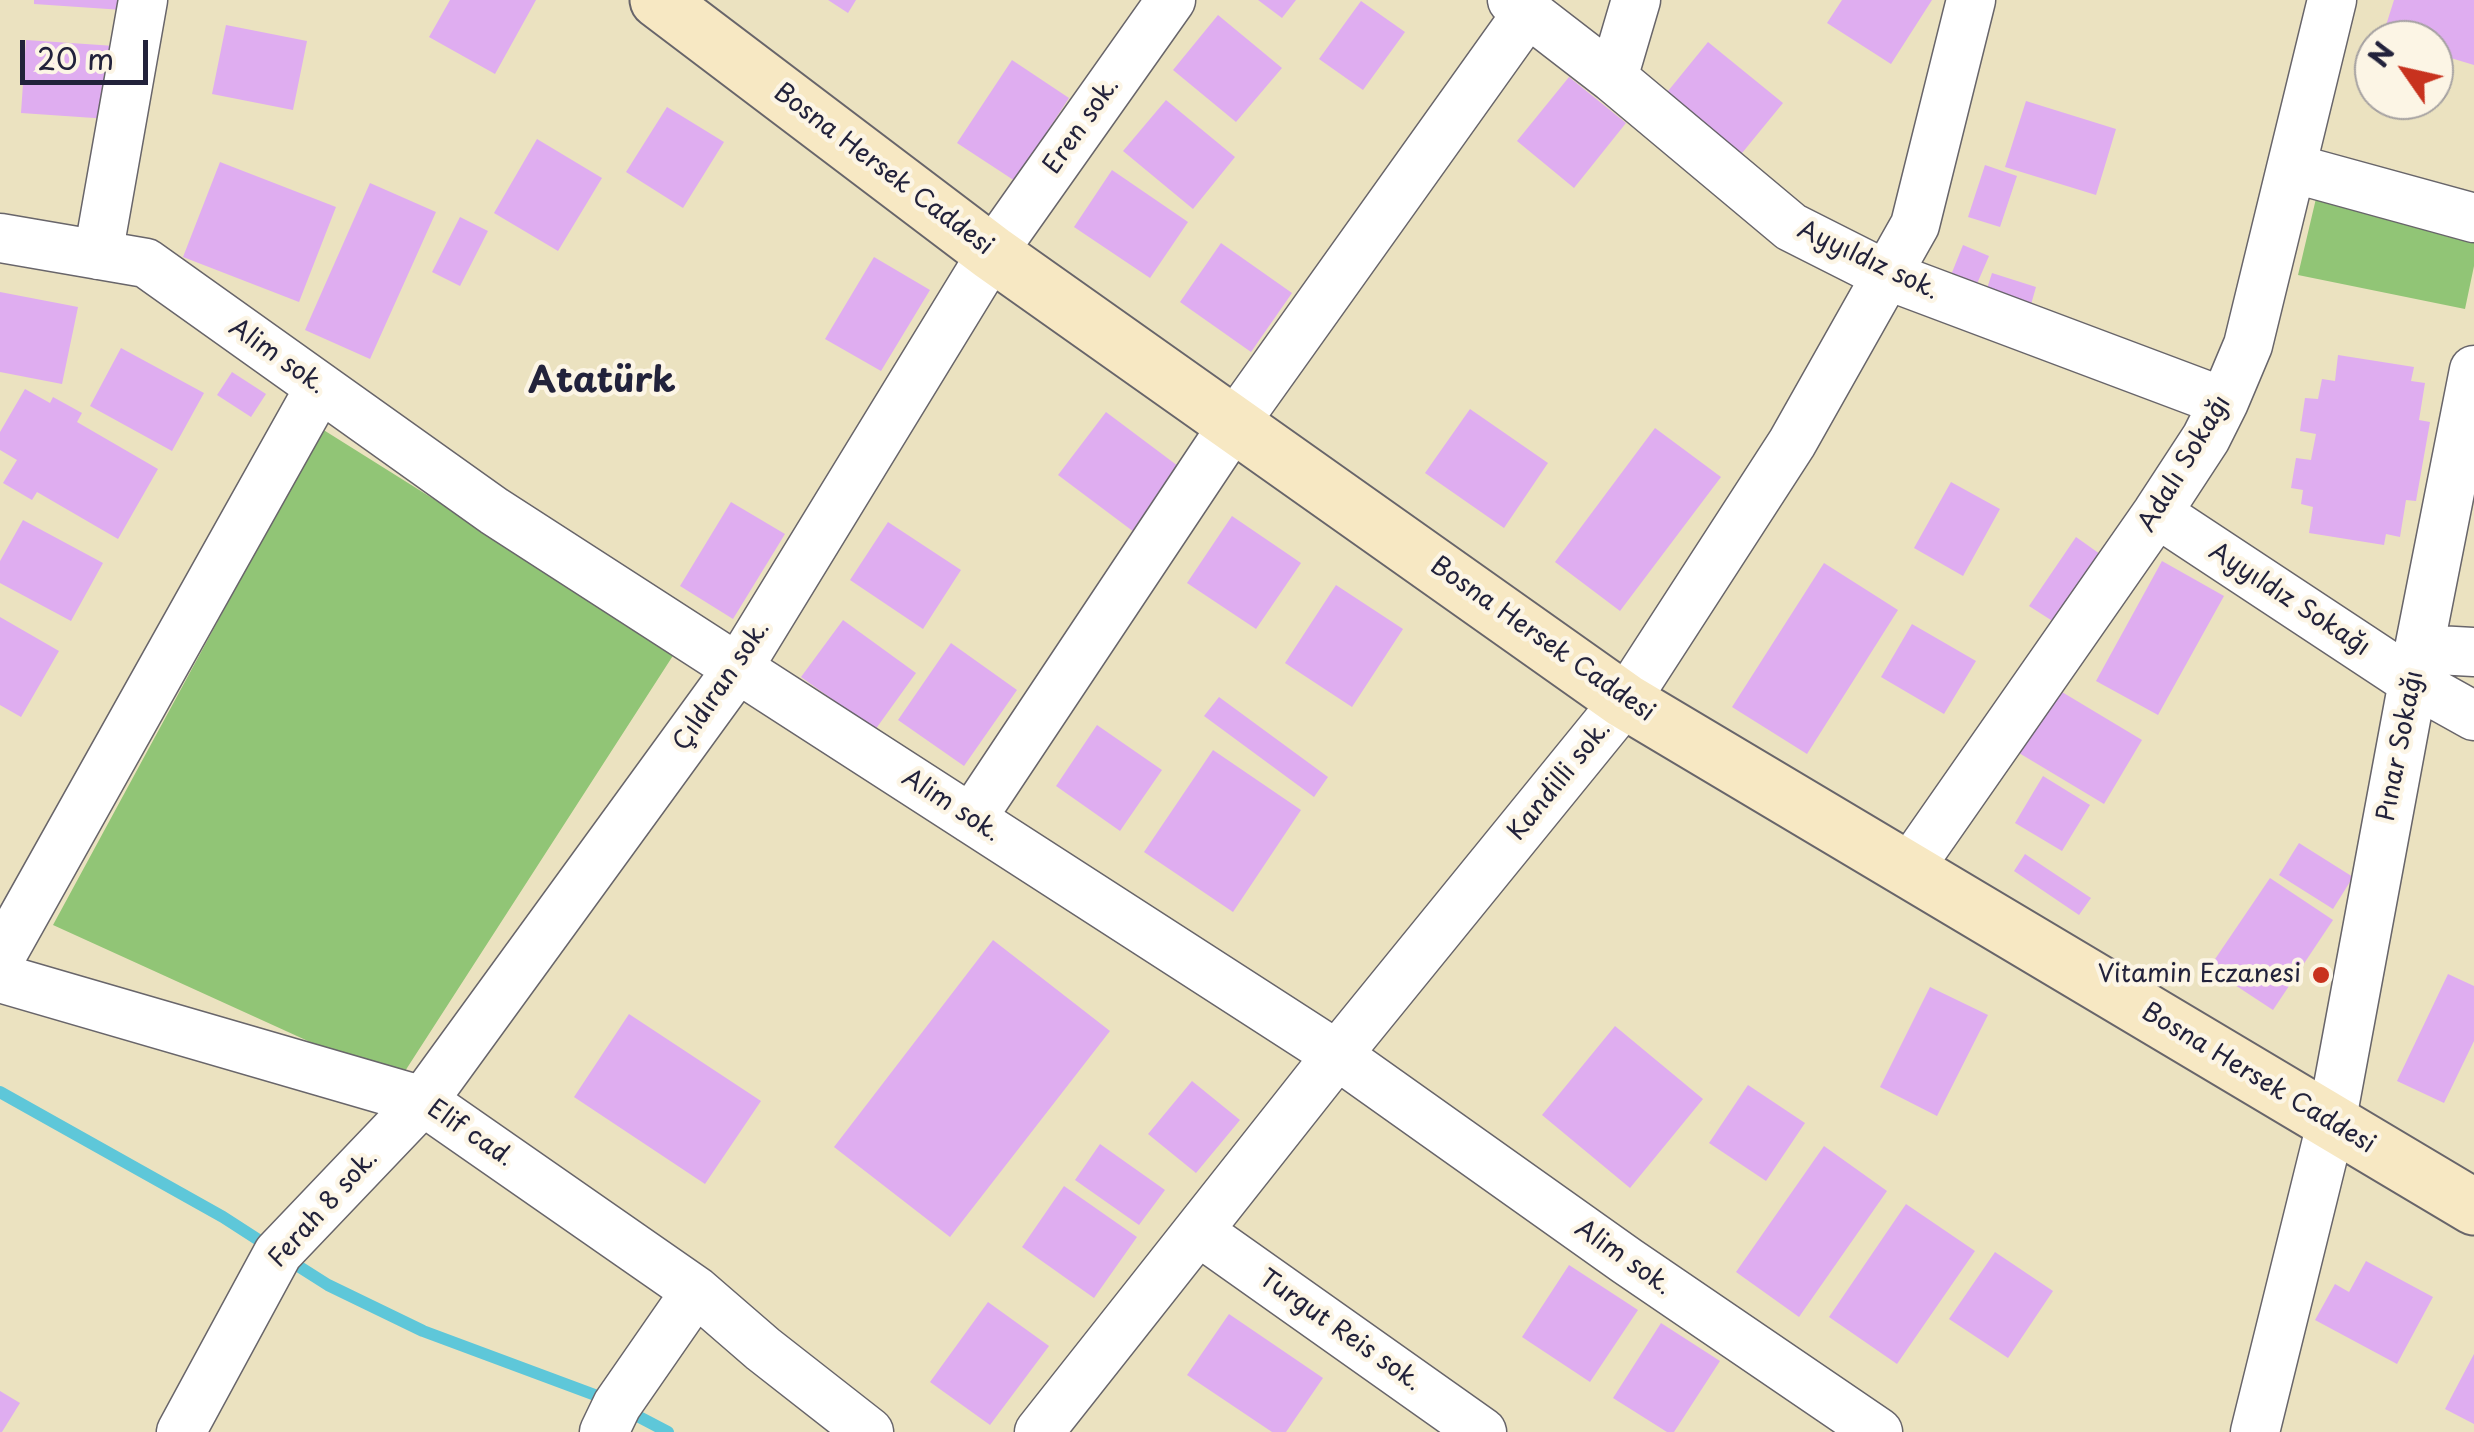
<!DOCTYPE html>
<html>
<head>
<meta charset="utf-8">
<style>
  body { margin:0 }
  #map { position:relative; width:2474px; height:1432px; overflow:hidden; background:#ebe2c0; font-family:"Playpen Sans",sans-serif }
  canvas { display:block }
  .north { position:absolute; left:2354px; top:20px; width:100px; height:100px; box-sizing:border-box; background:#fcf5e5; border:2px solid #a5a1a1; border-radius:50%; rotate:304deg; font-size:28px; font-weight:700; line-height:40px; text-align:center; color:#22223b }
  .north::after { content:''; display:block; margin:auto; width:35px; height:45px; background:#c8321e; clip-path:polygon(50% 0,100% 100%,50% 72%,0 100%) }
  .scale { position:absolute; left:20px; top:40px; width:128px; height:45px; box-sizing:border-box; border:5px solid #22223b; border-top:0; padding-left:12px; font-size:30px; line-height:35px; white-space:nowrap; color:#22223b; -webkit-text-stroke:8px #fcf5e5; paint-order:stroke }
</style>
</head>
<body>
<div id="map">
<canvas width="2474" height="1432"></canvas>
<div class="north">N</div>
<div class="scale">20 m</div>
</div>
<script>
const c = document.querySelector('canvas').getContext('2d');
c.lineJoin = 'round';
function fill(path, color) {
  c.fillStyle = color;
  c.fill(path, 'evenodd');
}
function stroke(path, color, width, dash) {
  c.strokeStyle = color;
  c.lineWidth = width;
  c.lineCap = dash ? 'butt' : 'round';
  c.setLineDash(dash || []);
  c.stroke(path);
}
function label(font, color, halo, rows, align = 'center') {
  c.font = font + ' "Playpen Sans",sans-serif';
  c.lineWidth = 9;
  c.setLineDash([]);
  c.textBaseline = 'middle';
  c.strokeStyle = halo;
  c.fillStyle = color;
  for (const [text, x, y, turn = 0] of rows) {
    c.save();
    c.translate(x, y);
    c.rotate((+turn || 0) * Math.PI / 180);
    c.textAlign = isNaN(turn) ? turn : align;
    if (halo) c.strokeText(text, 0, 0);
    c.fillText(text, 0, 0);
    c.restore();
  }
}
const green = new Path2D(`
  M2318,190L2474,238V266L2465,309L2298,275Z
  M322,429L676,651L398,1082L53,925Z`);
const stream = new Path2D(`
  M0,1092L223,1217L271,1248
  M287,1259L328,1285L423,1331L603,1398L668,1432`);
const building = new Path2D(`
  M34,0H124L123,10L34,4Z
  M450,0H536L495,74L429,37Z
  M828,0H856L848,13Z
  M1258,0H1296L1282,18Z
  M1842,0H1932L1891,64L1827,23Z
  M2394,0H2474V65L2434,53V40L2382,38Z
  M1361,1L1405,32L1363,90L1319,59Z
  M1218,15L1282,68L1236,122L1173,70Z
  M226,25L307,41L293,110L212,94Z
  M26,40L115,46L109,119L21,113Z
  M1708,42L1783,103L1738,158L1664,96Z
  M1012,60L1069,98L1015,181L957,143Z
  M1569,77L1626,123L1574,188L1517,141Z
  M1166,100L1235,157L1193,209L1123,151Z
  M2026,101L2116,129L2096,195L2005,167Z
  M667,107L724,142L683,208L626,172Z
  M537,139L602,178L558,251L494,213Z
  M220,162L336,207L299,302L183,257Z
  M1985,165L2017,176L2000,227L1968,217Z
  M1112,170L1188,222L1150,278L1074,227Z
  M370,183L436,212L370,359L305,330Z
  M460,217L488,231L460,286L432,272Z
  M1221,243L1292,293L1251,352L1180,302Z
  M1963,245L1989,256L1970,300L1945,290Z
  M874,257L930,290L881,371L825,339Z
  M1992,273L2036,287L2028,315L1983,301Z
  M0,292L78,307L62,384L0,372Z
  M121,348L204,393L172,451L90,406Z
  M2338,355L2414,367L2411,381L2425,383L2419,420L2430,422L2416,501L2406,500L2400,537L2386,534L2384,545L2309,533L2313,507L2301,504L2303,490L2291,488L2296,458L2311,460L2316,434L2300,431L2305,398L2318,399L2322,379L2335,381Z
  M232,372L266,394L251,417L217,395Z
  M25,389L50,403L53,397L82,413L77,422L158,469L118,539L37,492L32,500L3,483L17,460L0,450V432Z
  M1470,409L1548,463L1504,528L1425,473Z
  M1106,412L1186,472L1138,535L1058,475Z
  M1655,428L1721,477L1620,611L1555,562Z
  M1951,482L2000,509L1963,576L1914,548Z
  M731,502L785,534L733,619L680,586Z
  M1232,516L1301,563L1256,629L1187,583Z
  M23,520L103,563L71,621L0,583V561Z
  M888,522L961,570L923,629L850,580Z
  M2076,537L2100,554L2054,622L2029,606Z
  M2162,561L2224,596L2158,715L2096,681Z
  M1824,563L1898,610L1807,754L1732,707Z
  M1336,585L1403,629L1352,707L1285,663Z
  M0,617L59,651L21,717L0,705Z
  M843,620L916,673L875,730L801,677Z
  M1912,624L1976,661L1944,714L1881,677Z
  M951,643L1017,690L964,766L898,720Z
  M2057,689L2142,740L2104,804L2019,753Z
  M1219,697L1328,777L1314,797L1204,716Z
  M1097,725L1162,770L1120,831L1056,786Z
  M1213,750L1301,810L1233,912L1144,852Z
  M2043,776L2090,805L2062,851L2015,823Z
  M2299,843L2353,877L2333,909L2279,875Z
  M2025,854L2091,898L2079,915L2014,871Z
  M2270,878L2333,920L2273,1010L2209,968Z
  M993,940L1110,1031L950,1237L834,1147Z
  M2448,974L2474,986V1041L2444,1103L2397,1081Z
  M1930,987L1988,1015L1937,1116L1880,1087Z
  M629,1014L761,1101L705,1184L574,1097Z
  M1615,1026L1703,1099L1630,1188L1542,1115Z
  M1192,1081L1240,1120L1196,1173L1148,1134Z
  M1748,1085L1805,1123L1766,1181L1709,1143Z
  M1100,1144L1165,1190L1139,1225L1075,1180Z
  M1824,1146L1887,1191L1799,1317L1736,1272Z
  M1064,1186L1137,1237L1094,1298L1022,1247Z
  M1906,1204L1975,1251L1897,1364L1829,1317Z
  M1995,1252L2053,1291L2008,1358L1949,1319Z
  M2366,1261L2433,1297L2397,1364L2315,1320L2335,1284L2349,1292Z
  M1569,1265L1638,1310L1590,1382L1522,1337Z
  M988,1302L1049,1346L990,1425L930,1382Z
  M1229,1314L1323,1378L1286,1432H1272L1187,1375Z
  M1661,1323L1720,1361L1674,1432H1667L1613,1398Z
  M2474,1354V1424L2445,1409Z
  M0,1391L20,1403L2,1432H0Z`);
const minor = new Path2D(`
  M1512,0L1613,78L1791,227L1886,275L2224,402
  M1613,78L1636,0
  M2292,168L2474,218
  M0,238L146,263L494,511L1337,1055L1627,1261L1878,1432
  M98,255L143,0
  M2157,513L2413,682L2474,716
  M2419,649L2474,652
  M971,819L1234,424L1528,12
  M1908,870L2157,513L2206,438L2224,402L2248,345L2332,0
  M0,958L320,387
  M0,978L423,1101L696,1291L763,1349L869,1432
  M1198,1231L1482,1432
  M181,1432L278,1253L423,1101L738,668L992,253L1171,0
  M604,1432L617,1405L696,1291
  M1039,1432L1337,1055L1625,701L1792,443L1915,225L1971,0
  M2255,1432L2331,1124L2419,649L2474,370`);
const secondary = new Path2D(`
  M658,0L992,253L1625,701L2474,1207`);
const markers = [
  [2321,975,10,"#c8321e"]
];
const streetNames = [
  ["Eren sok.",1082,126,-55],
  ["Bosna Hersek Caddesi",883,170,37],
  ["Ayyıldız sok.",1868,261,25],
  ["Alim sok.",277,357,35],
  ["Adalı Sokağı",2185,464,-59],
  ["Ayyıldız Sokağı",2289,600,33],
  ["Bosna Hersek Caddesi",1542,640,35],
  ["Çıldıran sok.",722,686,-56],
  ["Pınar Sokağı",2401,746,-79],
  ["Kandilli sok.",1560,781,-51],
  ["Alim sok.",951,806,33],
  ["Bosna Hersek Caddesi",2258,1079,31],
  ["Elif cad.",470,1134,34],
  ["Ferah 8 sok.",324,1209,-48],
  ["Alim sok.",1623,1258,35],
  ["Turgut Reis sok.",1340,1331,35]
];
const poiNames = [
  ["Vitamin Eczanesi",2301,975]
];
const districtNames = [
  ["Atatürk",602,382]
];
fill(green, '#91c576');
stroke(stream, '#5ec7d9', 12);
fill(building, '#dfadf0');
stroke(minor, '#68656a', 51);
stroke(secondary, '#68656a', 59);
stroke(minor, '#fff', 48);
stroke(secondary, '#f7e8c3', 55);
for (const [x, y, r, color] of markers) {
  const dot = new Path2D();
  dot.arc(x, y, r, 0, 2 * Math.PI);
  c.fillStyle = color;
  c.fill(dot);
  stroke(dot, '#fcf5e5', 4);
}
label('25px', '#22223b', '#fcf5e5', streetNames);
label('25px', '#22223b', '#fcf5e5', poiNames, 'right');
label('bold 35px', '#22223b', '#fcf5e5', districtNames);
</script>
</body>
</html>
